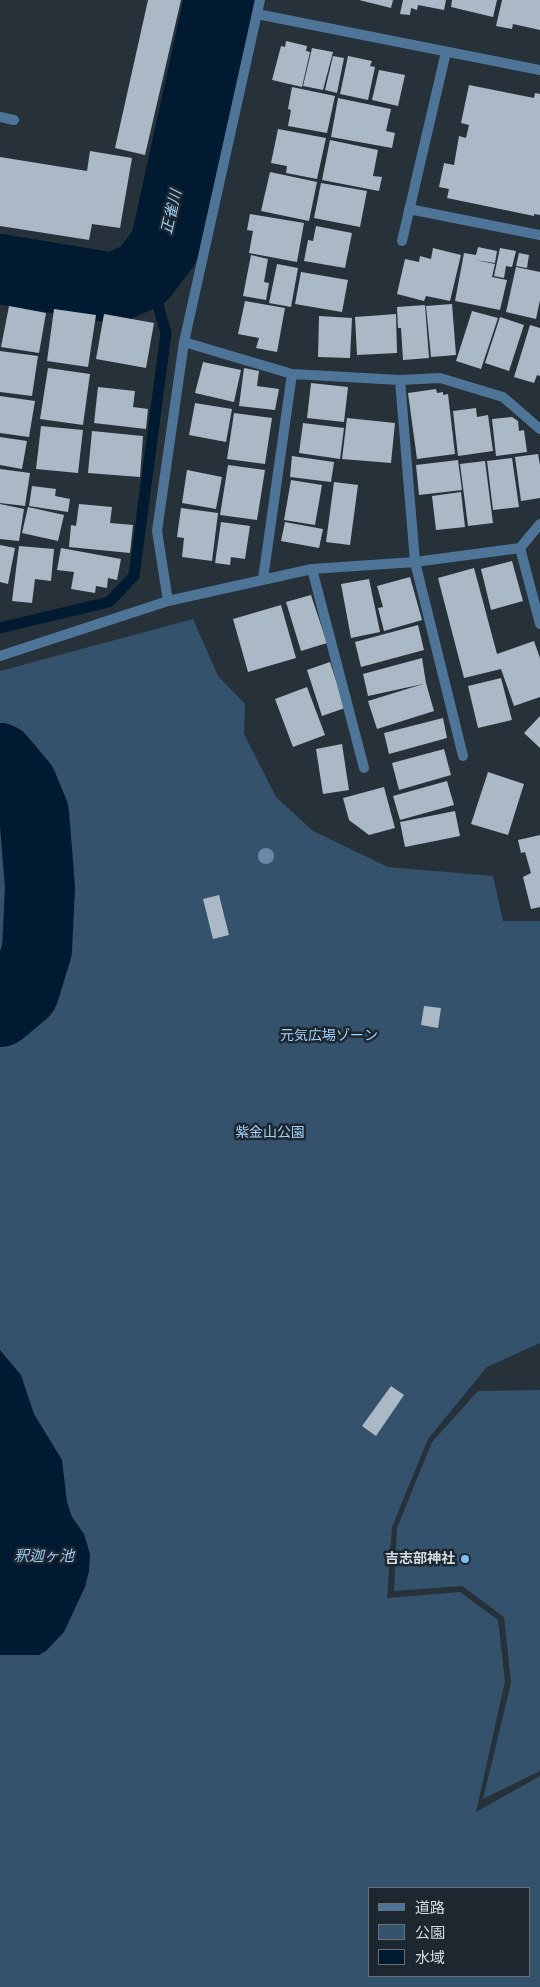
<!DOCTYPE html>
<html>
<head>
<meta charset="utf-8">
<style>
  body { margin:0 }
  #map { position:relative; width:540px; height:1987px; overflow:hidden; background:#26313a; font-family:"Open Sans","Noto Sans JP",sans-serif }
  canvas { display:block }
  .legend { position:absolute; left:368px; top:1887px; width:162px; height:90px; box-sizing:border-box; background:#1c2730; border:1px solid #666f77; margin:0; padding:6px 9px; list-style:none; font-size:15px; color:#d4dbe2 }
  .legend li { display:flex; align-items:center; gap:10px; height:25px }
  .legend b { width:25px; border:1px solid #666f77 }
</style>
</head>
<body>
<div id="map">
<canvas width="540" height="1987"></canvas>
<ul class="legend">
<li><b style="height:6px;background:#4e7497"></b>道路</li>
<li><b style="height:14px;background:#34526c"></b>公園</li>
<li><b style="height:14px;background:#001b31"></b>水域</li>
</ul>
</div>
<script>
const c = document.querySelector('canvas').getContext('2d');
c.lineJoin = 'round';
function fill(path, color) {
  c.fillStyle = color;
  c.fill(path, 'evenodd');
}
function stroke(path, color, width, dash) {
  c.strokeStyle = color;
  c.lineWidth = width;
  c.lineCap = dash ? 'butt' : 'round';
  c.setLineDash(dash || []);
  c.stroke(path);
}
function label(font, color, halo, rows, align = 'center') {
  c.font = font + ' "Open Sans","Noto Sans JP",sans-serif';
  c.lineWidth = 5;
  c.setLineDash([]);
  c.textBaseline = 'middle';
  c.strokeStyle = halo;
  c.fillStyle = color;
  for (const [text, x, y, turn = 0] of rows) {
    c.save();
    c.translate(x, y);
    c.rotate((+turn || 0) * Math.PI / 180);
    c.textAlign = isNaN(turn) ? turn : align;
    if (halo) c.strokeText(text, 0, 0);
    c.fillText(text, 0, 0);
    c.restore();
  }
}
const green = new Path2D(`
  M193,619L218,676L245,704L244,734L276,797L313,831L388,867L493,876L503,921H540V1343L487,1367L428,1439L392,1527L387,1598L460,1592L498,1620L505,1681L476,1812L540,1776V1987H0V671ZM369,1888H529V1976H369Z
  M540,1390V1771L483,1799L511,1683L504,1617L462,1586L394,1591L397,1528L432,1442L478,1391Z`);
const water = new Path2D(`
  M0,1350L21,1375L34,1414L62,1460L67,1502L72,1517L84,1534L90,1554L89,1571L85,1587L64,1632L46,1651L39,1655H0Z`);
const stream = new Path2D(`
  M0,628L109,602L134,576L166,333L158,305`);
const river = new Path2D(`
  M0,269L114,288L143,275L165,246L219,0
  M0,758L22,784L34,813L40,887L37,950L24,992L0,1012`);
const building = new Path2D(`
  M148,0H181L145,155L115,148Z
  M359,0H393L391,8Z
  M403,0H446L444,10L418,5L417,10L411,8L410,15L400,14Z
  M452,0H497L493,17L451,7Z
  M502,0H540V30L513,24L512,29L496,26Z
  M286,41L307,46L306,51L310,52L302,87L272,80L281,46L285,47Z
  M312,48L333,52L323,90L303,86Z
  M333,56L344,58L337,93L325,90Z
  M348,56L372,61L370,66L375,67L368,100L340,94Z
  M379,70L405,75L398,106L372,100Z
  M469,85L534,98L535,93L540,94V215L534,214V216L447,198L449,189L439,187L444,163L454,165L459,136L466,138L469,125L461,123Z
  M292,87L335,96L327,133L288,126L291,110L288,109Z
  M338,98L391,109L386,131L395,133L392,148L331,137Z
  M278,129L326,138L317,179L286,173L287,166L271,163Z
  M330,140L378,150L373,176L382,177L379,191L322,180Z
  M90,151L132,158L120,228L92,224L89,240L0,226V157L87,171Z
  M270,172L317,182L309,221L261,211Z
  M321,183L367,191L360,227L314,218Z
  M250,214L304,223L297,262L249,253L253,231L247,230Z
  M316,226L352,233L345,268L304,261L308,240L313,241Z
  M478,247L497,251L495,263L475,260L495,264L492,277L507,280L500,310L455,301L464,253L476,255Z
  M433,248L461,255L450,301L426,296L424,301L397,294L405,259L419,262L420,256L431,259Z
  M500,248L516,251L512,267L506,266L504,278L494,276Z
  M519,253L529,255L527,268L516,266Z
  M251,255L268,259L264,282L269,283L266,300L243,296Z
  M277,264L298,268L291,307L269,303Z
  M516,267L540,272V300L536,319L506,312Z
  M301,272L348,280L342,312L295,304Z
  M245,301L285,308L277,352L256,348L259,338L238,334Z
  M452,304L456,355L431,357L426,306Z
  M425,305L429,358L403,360L401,328H398L397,307Z
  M9,306L46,313L39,353L1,347Z
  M54,309L96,315L88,367L47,361Z
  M472,311L498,318L481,369L456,361Z
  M104,314L154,323L146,368L96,359Z
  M396,314L397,353L357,355L355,317Z
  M319,316L352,318L350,358L318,357Z
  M500,317L524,325L509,371L485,363Z
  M530,325L540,328V376L537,375L534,383L514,377Z
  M0,351L38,356L32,396L0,392Z
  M203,362L241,370L234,402L195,393Z
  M48,368L90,374L83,425L40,419Z
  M244,368L259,371L257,386L279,389L275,410L239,406Z
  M311,383L348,387L344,422L307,418Z
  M98,387L135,391L133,407L148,409L146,429L94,423Z
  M436,389L437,393L443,392V395L448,394L455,454L417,459L408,393Z
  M0,396L35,401L29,437L0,433Z
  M195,403L232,409L226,442L189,435Z
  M476,408L477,417L488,415L493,451L458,456L453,411Z
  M234,413L272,418L265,464L227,459Z
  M512,417L518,421L519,431L524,430L527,452L496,456L492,419Z
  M347,418L395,423L391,463L342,459Z
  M303,423L344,428L340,459L299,453Z
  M41,426L83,430L78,473L36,469Z
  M92,431L143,436L140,477L88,473Z
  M0,437L27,441L22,469L0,465Z
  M538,454L540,465V498L521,501L515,457Z
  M292,456L334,462L331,482L290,477Z
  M512,458L519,507L493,510L487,461Z
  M458,460L462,490L419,495L416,465Z
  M485,461L493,523L468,526L460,464Z
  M228,465L265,470L257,520L220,515Z
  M0,469L30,473L25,506L0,503Z
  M187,470L222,477L216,509L182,503Z
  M291,480L322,485L315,525L284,520Z
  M334,482L358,485L350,545L326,542Z
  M32,486L56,489L55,496L70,499L68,512L29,506Z
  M461,492L465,527L436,530L432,496Z
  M0,504L24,509L19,541L0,539Z
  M79,504L112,507L110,523L133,525L130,553L69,547L71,525L76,526Z
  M28,507L64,515L58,541L22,533Z
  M181,508L218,513L212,561L182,557L184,538L177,537Z
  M221,522L250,526L245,559L231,557L230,565L215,563Z
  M285,522L323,529L319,548L281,541Z
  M0,545L15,548L8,584L0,582Z
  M19,546L54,549L51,581L35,579L32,603L12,601Z
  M61,548L121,559L117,580L108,578L107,588L96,586L95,593L71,589L74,572L57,570Z
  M512,561L523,601L491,610L481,569Z
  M474,568L497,654L534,641L540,658V697L514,706L501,669L464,678L438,578Z
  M410,577L422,620L384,631L378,608L383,607L377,586Z
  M369,579L380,632L351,638L341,584Z
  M311,595L327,643L301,651L286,602Z
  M281,605L296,658L248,672L233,619Z
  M418,625L424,650L361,667L355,642Z
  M422,658L426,683L434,711L377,729L368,701L423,684L368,696L363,674Z
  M330,662L345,708L322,716L307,670Z
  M501,678L512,720L478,728L468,686Z
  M307,687L325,735L293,747L275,699Z
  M540,716V748L524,733Z
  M443,718L447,738L389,754L384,733Z
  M342,744L349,790L323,794L316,749Z
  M444,749L451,775L399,790L392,763Z
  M488,772L524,784L508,835L471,824Z
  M447,781L454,805L400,820L393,796Z
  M384,787L395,828L369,835L349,820L343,798Z
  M455,811L460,836L405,847L400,822Z
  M540,835V907L531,909L523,877L531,873L525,852L521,853L518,840Z
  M219,895L229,935L213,939L203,899Z
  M424,1006L441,1008L438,1028L421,1025Z
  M391,1386L404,1395L376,1436L362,1426Z`);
const lane = new Path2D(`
  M0,117L14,120`);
const street = new Path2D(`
  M257,14L540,70
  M409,209L540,235
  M402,241L446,52
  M184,342L292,374L400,380L440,378L503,397L540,429
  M400,380L415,562L463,756
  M520,548L540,624
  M312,569L364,768
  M263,579L292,374
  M168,601L157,531L184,342L260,0
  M0,656L168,601L312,569L415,562L520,548L540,524`);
const trees = [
  [266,856]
];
const markers = [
  [465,1559,5,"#7bbef8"]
];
const parkNames = [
  ["元気広場ゾーン",329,1036],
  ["紫金山公園",270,1133]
];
const poiNames = [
  ["吉志部神社",455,1559]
];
const waterNames = [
  ["正雀川",172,212,-77],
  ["釈迦ヶ池",44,1557]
];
fill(green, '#34526c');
fill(water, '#001b31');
stroke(stream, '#001b31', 11);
stroke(river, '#001b31', 70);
fill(building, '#abb8c5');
stroke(lane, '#4e7497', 10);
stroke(street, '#4e7497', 10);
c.fillStyle = '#6c8aa5';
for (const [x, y] of trees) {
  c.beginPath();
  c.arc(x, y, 8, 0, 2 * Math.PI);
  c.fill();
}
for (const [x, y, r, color] of markers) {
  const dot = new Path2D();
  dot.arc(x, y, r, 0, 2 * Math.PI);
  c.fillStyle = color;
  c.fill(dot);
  stroke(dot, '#1c2730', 2);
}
label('14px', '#a6d3fc', '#1c2730', parkNames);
label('bold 14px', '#d4dbe2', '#1c2730', poiNames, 'right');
label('italic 15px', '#a1cff7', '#1c2730', waterNames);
</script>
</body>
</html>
